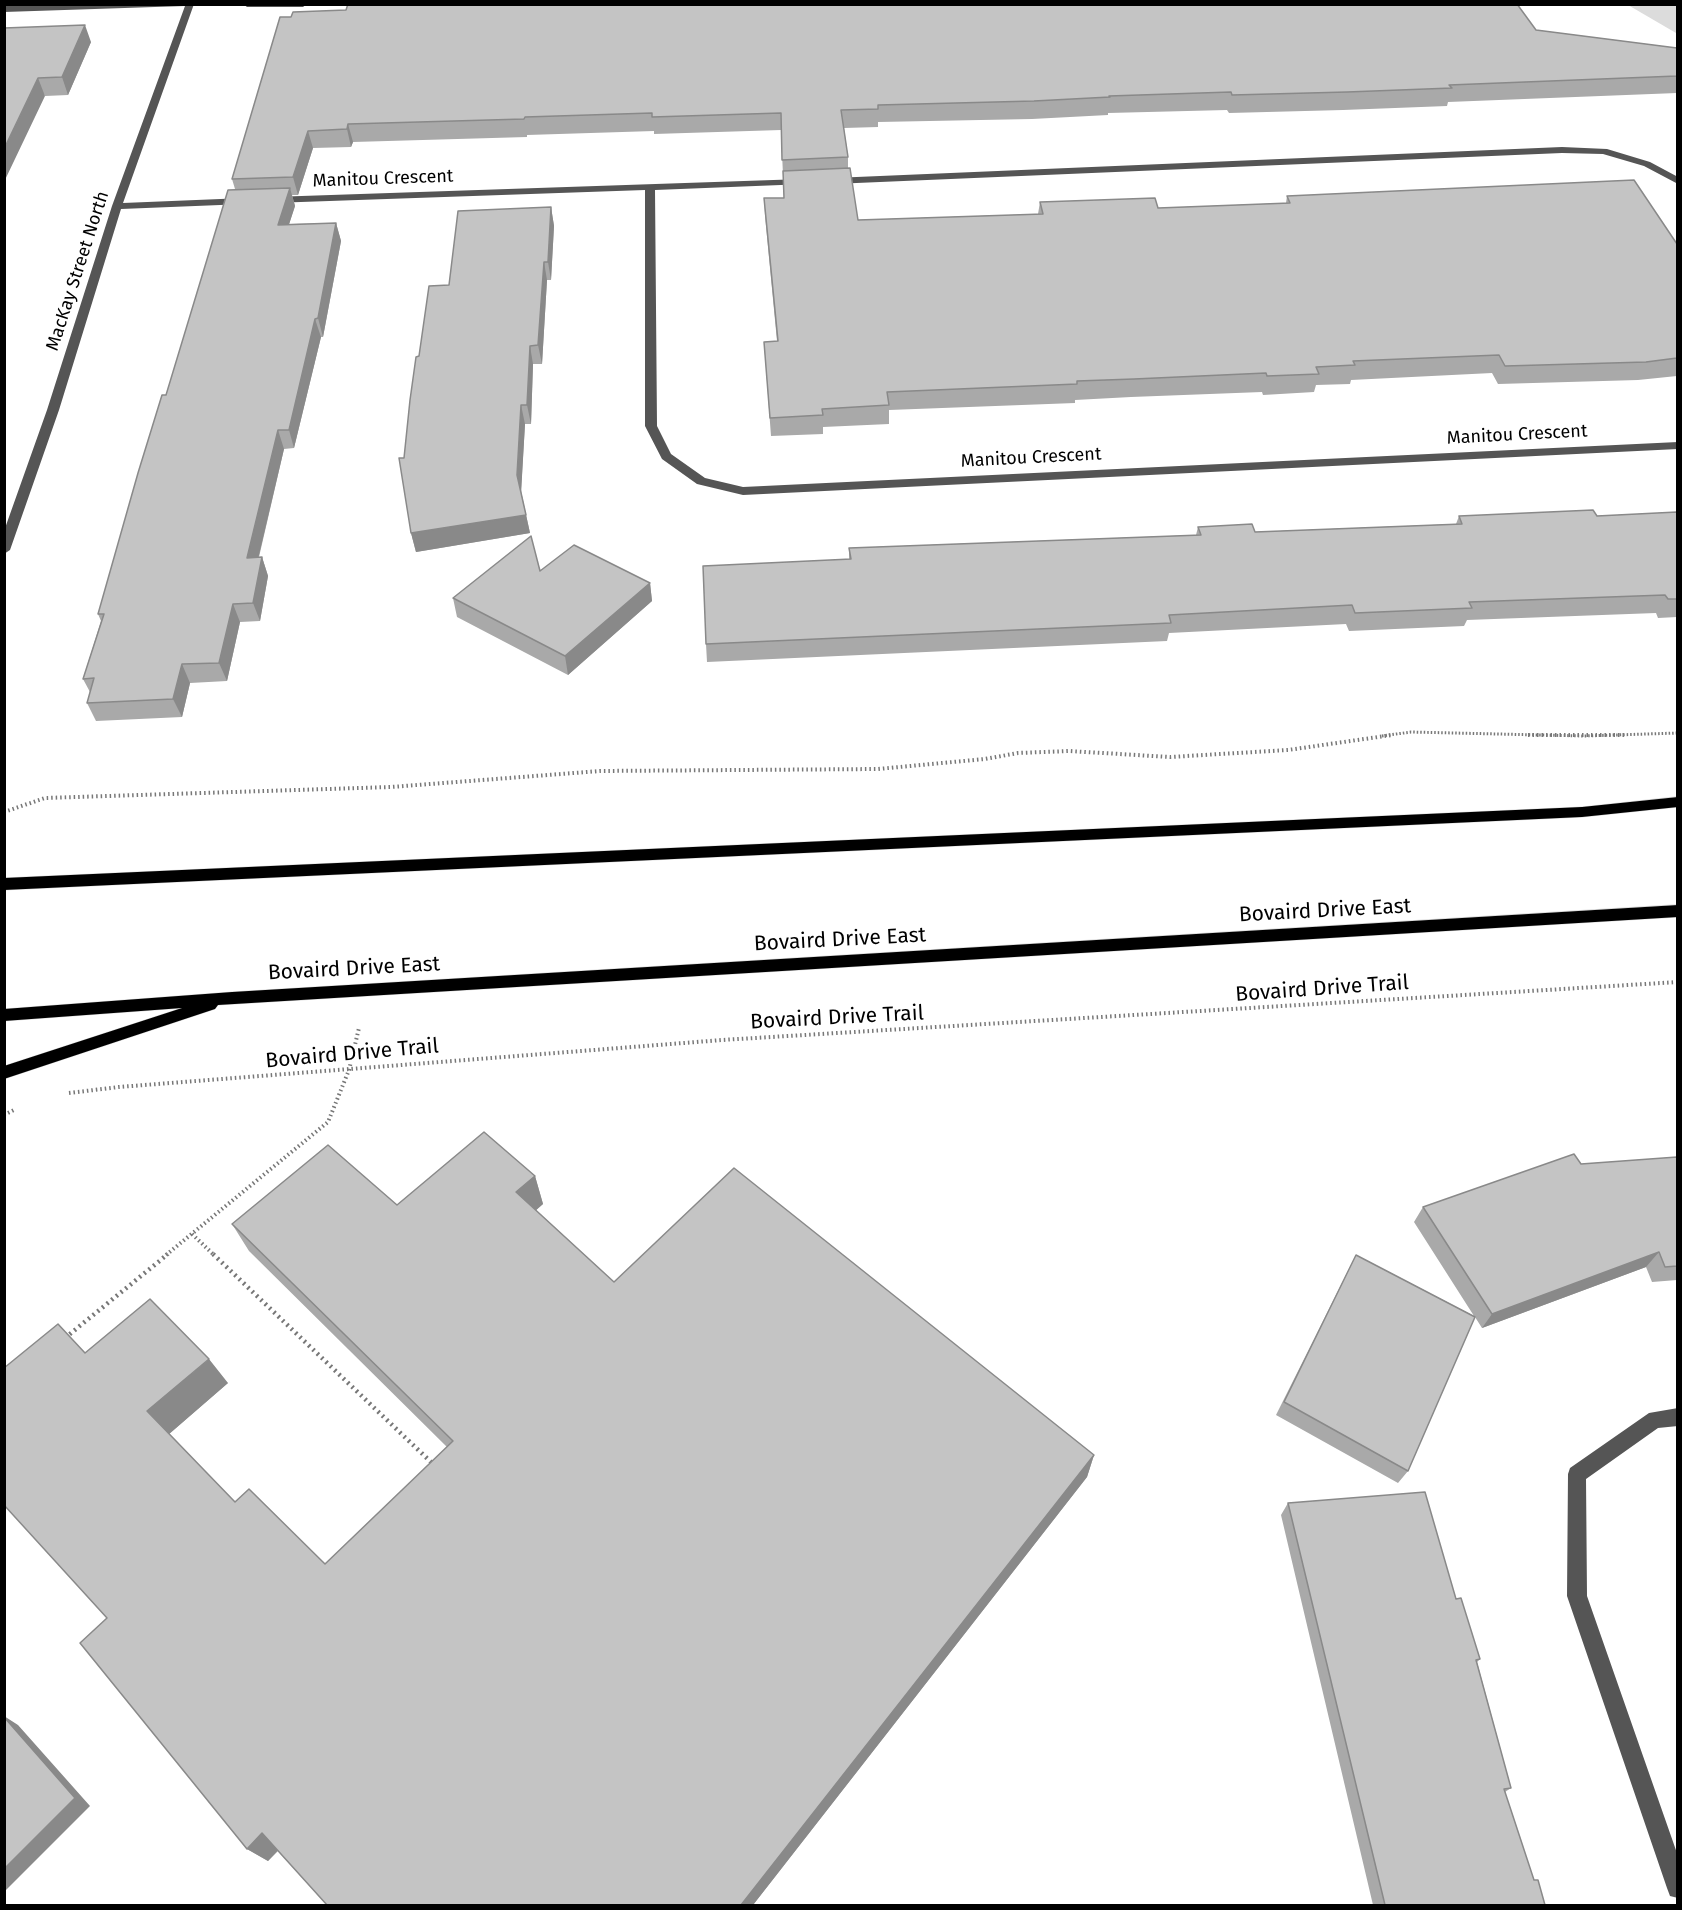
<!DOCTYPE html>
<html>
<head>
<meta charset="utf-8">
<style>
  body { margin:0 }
  #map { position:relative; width:1682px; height:1910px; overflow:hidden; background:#fff; font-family:"Fira Sans",sans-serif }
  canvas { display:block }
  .frame { position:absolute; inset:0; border:6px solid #000; pointer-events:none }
</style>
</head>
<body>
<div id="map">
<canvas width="1682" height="1910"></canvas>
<div class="frame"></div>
</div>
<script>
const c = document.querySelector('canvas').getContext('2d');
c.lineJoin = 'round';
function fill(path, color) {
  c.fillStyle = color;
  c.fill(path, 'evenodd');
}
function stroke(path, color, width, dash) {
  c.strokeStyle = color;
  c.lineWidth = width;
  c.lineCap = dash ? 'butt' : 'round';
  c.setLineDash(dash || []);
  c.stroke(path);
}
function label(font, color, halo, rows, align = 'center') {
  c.font = font + ' "Fira Sans",sans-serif';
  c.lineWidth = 6;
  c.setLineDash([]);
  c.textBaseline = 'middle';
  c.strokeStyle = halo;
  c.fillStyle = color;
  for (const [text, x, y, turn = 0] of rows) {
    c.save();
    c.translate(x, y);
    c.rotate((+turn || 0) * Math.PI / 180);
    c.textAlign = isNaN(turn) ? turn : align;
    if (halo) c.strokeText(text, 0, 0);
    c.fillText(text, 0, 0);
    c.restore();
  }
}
const green = new Path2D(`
  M1628,5H1677V33H1676Z`);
const pathFar2 = new Path2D(`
  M1382,736L1411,732L1584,736L1678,733`);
const pathFar1 = new Path2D(`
  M1528,735H1624
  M4,812L45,798L391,787L600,771L878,769L985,759L1018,753L1069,751L1170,757L1288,750L1392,735
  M69,1093L119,1087L722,1040L1678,982
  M4,1115L14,1110
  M192,1234L214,1255
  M166,1255L328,1122L349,1070L359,1028`);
const path = new Path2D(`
  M213,1254L433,1464
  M65,1338L168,1254`);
const minor = new Path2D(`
  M74,4H194L123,203L245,198L250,201L245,204L121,209L59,410L10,550L4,554V531L47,410L112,206L185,6L4,12V6Z
  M243,4H307L303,7H247Z
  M1562,147L1607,149L1650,162L1678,177V184L1644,166L1603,154L1562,153L833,184L828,181L833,178Z
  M803,179L808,182L806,184L655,190L657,426L671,454L705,478L743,487L1678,442V449L743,495L697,484L662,459L645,426V190L272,203L267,200L272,197Z
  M1678,1408V1426L1658,1428L1586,1479L1587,1596L1678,1856V1898L1670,1896L1667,1888L1567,1596L1568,1474L1570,1468L1649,1413Z`);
const major = new Path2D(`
  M1678,797V807L1582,817L4,890V878L1582,807Z
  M1678,905V917L218,1005L215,1009L4,1079V1066L182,1008L4,1021V1009L232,992Z`);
const wall = new Path2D(`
  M280,17L1536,30L1677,48V93L1448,102L1447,106L1343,110L1229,113L1227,110L1108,113V115L1032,119L878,122V127L844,128L848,157V168L858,220L1038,214L1040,202L1158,208L1286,203L1287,196L1677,244V376L1638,380L1498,384L1492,373L1351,380L1350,384L1316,385L1314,392L1263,395L1262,392L1131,397L1075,400V403L889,410V424L823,427V434L771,436L764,342L777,341L765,216L764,198H784L781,130L654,134V131L527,135V137L353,142L351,147L313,148L298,195H292L295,206L289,224L336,223L341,241L323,337H321L294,448L284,449L259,557H262L268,576L260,621L240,622L227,681L190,683L182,717L96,721L87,703L90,692L83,679L101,621L98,614L166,395L235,189L232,179Z
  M4,28L91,42L68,95L45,96Z
  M551,207L554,226L551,280H547L542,364H533L531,424H525L521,491L530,533L416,552L411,533L404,458L419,356L449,285Z
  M1677,512V617L1658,618L1656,613L1467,620L1464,626L1349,631L1346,624L1169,633L1167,641L707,662L706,644L849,559V548L1196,535L1198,527L1255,532L1456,524L1459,516H1597Z
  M540,571L650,583L652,601L568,675L457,617L453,598Z
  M1677,1157V1280L1652,1282L1646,1267L1482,1328L1475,1317L1408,1471L1398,1483L1276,1415L1356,1255L1474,1316L1414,1222L1423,1207L1581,1164Z
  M535,1176L543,1204L536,1210L614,1282L1094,1455L1087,1477L753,1905H327L278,1851L268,1861L247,1849L107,1618L85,1353L228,1383L169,1434L235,1502L325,1564L447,1447L249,1251L232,1224L397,1205Z
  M1288,1503L1456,1599L1480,1659L1477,1662L1511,1788L1505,1792L1534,1880L1545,1905H1373L1281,1515Z`);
const shadedWall = new Path2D(`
  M85,25L91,42L68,95L62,77Z
  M38,78L45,96L4,182V149Z
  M348,124L353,142L351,147L347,129Z
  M308,131L313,148L298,195L293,177Z
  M290,188L295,206L283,243L278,225Z
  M551,207L554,226L551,280L548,262Z
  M336,223L341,241L323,337L318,318Z
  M544,262L547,280L542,364L538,345Z
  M315,319L321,337L294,448L289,430Z
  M530,346L533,364L531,424L527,405Z
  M521,405L525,424L521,494L517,475Z
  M278,430L284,449L254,576L247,558Z
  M526,515L530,533L416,552L411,533Z
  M262,557L268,576L260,621L253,603Z
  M650,583L652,601L568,675L565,656Z
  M233,604L240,622L227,681L219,663Z
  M182,664L190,683L182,717L173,699Z
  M535,1176L543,1204L525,1220L516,1192Z
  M1659,1252L1646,1267L1482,1328L1492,1314Z
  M209,1359L228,1383L168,1435L147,1411Z
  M1094,1455L1087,1477L753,1905H741Z
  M4,1716L18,1725L90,1806L4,1892Z
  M262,1833L282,1846L268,1861L247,1849Z`);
const building = new Path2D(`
  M348,4H1517L1536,30L1677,48V76L1449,85L1452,88L1347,92L1232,95L1231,92L1109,96L1110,97L1034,101L878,105V109L841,110L848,157L782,160L781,113L652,117V113L525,117L524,119L348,124L347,129L308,131L293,177L232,179L280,17H291L293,12L346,10Z
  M85,25L62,77L38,78L4,149V28Z
  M850,168L858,220L1043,214L1040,202L1155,198L1158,208L1290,203L1287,196L1634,180L1677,244V358L1646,362L1505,366L1499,355L1353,361L1355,365L1316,367L1319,374L1267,376L1266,373L1134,379L1077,381V384L887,392L889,405L822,409L823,415L770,418L764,342L778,341L764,198H784L783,171Z
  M290,188L278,225L336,223L318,318L315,319L289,430H278L247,558L262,557L253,603L233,604L219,663L182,664L173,699L87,703L94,678L83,679L104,614H98L138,473L162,395H166L228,190Z
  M551,207L548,262H544L538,345L530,346L527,405H521L517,475L526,515L411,533L399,458H404L410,400L416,357L419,356L429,286L449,285L458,211Z
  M1593,510L1597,516L1677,512V599H1668L1665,595L1469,602L1472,608L1355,613L1352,605L1169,615L1171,623L706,644L703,566L851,559L849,548L1201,535L1198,527L1252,524L1255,532L1462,524L1459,516Z
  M531,536L540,571L574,545L650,583L565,656L453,598Z
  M484,1132L535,1176L516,1192L614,1282L734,1168L1094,1455L741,1905H327L262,1833L247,1849L80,1643L107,1618L4,1505V1368L58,1324L85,1353L150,1299L209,1359L147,1411L235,1502L249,1489L325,1564L453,1441L232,1224L328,1145L397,1205Z
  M1574,1154L1581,1164L1677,1157V1266L1665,1267L1659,1252L1492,1314L1423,1207Z
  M1356,1255L1475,1317L1408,1471L1284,1402Z
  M1425,1492L1456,1599L1461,1598L1480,1659L1476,1660L1511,1788L1504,1789L1534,1880H1538L1545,1905H1385L1288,1503Z
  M4,1717L75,1798L4,1869Z`);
const farStreetnames = [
  ["Manitou Crescent",383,179,-2],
  ["MacKay Street North",78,271,-72],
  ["Manitou Crescent",1517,435,-3],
  ["Manitou Crescent",1031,458,-3]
];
const streetNames = [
  ["Bovaird Drive East",1325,911,-3],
  ["Bovaird Drive East",840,940,-3],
  ["Bovaird Drive East",354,969,-3],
  ["Bovaird Drive Trail",1322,989,-4],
  ["Bovaird Drive Trail",837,1018,-3],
  ["Bovaird Drive Trail",352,1054,-5]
];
fill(green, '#dcdcdc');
stroke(major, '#dbdbdb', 1);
stroke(pathFar2, '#777', 3, [1.5, 2]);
stroke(pathFar1, '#777', 4, [1.5, 3]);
stroke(path, '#777', 4.5, [2, 4]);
fill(minor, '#555');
fill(major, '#000');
fill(wall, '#a9a9a9');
fill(shadedWall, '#898989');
fill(building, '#c4c4c4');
stroke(building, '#898989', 1.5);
label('18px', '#000', '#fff', farStreetnames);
label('21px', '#000', '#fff', streetNames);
</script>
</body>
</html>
